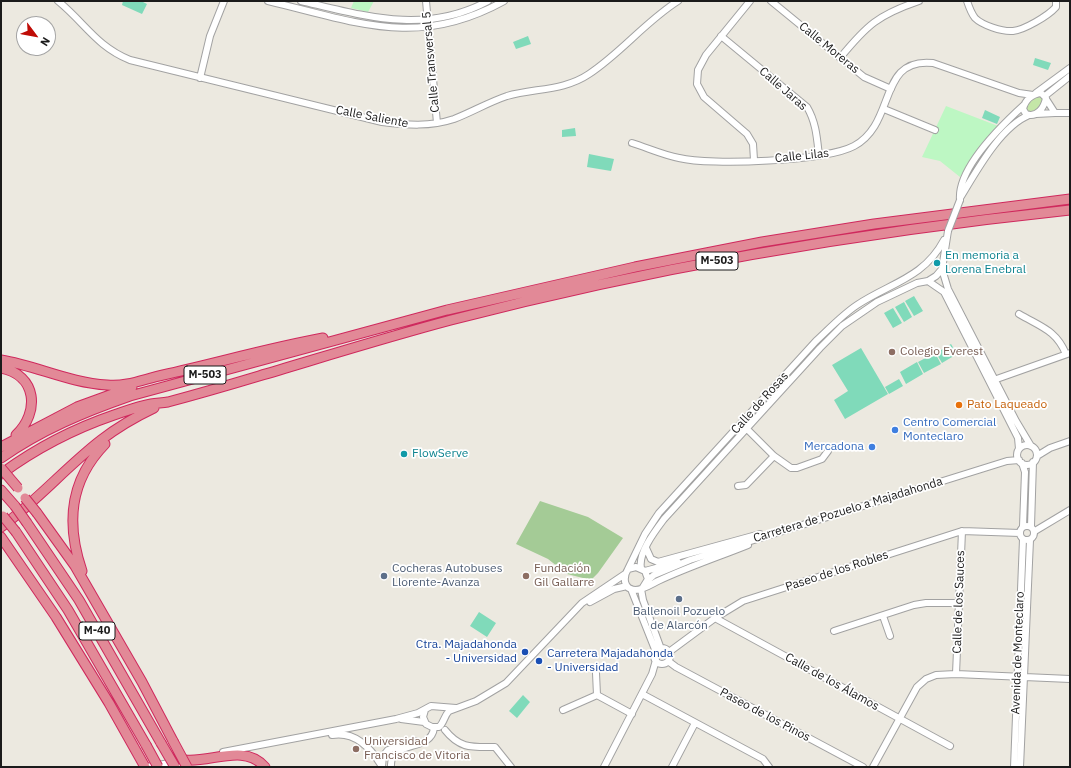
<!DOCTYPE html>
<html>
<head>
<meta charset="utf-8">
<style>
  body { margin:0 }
  #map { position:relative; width:1071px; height:768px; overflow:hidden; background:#ece9e0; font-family:"IBM Plex Sans",sans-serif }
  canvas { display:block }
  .frame { position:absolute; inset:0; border:2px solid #1b1b1b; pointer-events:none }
  .north { position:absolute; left:16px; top:16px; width:40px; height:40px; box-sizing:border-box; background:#fff; border:1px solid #a4a4a4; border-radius:50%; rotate:122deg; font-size:11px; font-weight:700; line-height:16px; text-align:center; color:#1b1b1b }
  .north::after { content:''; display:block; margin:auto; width:14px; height:18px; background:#bf0c06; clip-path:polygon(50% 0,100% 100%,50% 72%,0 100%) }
</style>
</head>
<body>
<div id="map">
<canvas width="1071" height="768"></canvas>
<div class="frame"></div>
<div class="north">N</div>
</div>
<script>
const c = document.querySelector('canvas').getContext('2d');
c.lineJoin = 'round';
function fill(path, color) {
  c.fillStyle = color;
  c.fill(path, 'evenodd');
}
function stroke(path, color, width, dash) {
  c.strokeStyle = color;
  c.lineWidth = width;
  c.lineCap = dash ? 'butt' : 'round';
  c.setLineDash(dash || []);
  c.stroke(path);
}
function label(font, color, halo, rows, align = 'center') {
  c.font = font + ' "IBM Plex Sans",sans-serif';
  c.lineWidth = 3.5;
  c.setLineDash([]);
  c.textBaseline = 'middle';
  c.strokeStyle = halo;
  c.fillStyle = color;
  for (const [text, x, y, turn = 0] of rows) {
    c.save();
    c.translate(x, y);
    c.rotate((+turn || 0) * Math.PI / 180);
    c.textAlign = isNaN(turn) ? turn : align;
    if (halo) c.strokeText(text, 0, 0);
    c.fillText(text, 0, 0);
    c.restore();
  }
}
const grass = new Path2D(`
  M1039,96L1042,98L1043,102L1037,110L1028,112L1026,109C1027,102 1032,98 1039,96Z`);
const forest = new Path2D(`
  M540,501L588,517L623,538L598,573L591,580L567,574L548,559L516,544Z`);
const park = new Path2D(`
  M354,1H374L368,12L351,8Z
  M946,106L998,126L980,147L960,177L940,161L922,157Z`);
const pitch = new Path2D(`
  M123,1H141L147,4L142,14L122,5Z
  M528,36L531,44L516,49L513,42Z
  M1035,58L1051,63L1048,70L1033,65Z
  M985,110L1000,117L997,124L982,118Z
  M575,128L576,136L562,137V130Z
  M589,154L614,159L611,171L587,167Z
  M914,296L923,311L914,316L905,301Z
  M904,302L912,317L904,322L895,307Z
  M893,308L902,323L893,328L884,313Z
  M951,344L957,354L942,363L936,353Z
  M861,348L888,394L845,419L834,400L848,391L832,365Z
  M935,353L941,364L924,373L918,362Z
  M917,362L923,374L906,384L900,372Z
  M899,379L903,386L889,394L885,387Z
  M479,612L496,623L487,637L470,626Z
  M523,695L530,702L517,718L509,711Z`);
const minor = new Path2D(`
  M58,1C85,23 96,46 130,60L382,122C407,125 430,127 454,119C472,112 489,102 507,96C535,88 564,91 589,74C621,53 645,22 678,1
  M268,1C357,22 417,49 504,1
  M301,1C365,16 425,35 488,1
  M426,1L437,123
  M750,1L706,55L698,70L697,84L704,97L747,134L753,144L754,160
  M771,1L864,77L891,89
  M967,1C969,7 971,13 975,18C982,25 1002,32 1013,31C1024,30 1048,16 1056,7V1
  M721,36L807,107C816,122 817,138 819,156
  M840,58C867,25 878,15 919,1
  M200,78L210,36L224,1
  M1036,93L1070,68
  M1041,93L1046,98C1044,108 1037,118 1026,114L1023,109C1025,100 1032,94 1041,93Z
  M1045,96L1070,76
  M884,109L935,130
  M1055,113H1070
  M1036,114L1055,113L1046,99
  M632,143C648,148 663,155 679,158C711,166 826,161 854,146C897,123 877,57 933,63L1019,93L1033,95
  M960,198C976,172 1000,127 1029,115
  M960,200C957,168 1002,125 1024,105
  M942,269L948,289L1016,421L1031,446
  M928,281L944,292L1018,438L1019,449
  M1019,314C1041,327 1056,330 1066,354
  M991,381L1070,353
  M745,427L774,456L791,468H797L822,459L828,451
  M1017 455a10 10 0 1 1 20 0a10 10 0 1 1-20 0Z
  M1037,456L1050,448L1070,441
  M1022,463L1025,472L1023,526
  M738,486L746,485L774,456
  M1020 533a7 7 0 1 1 14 0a7 7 0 1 1-14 0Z
  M1031,526L1033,462
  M1035,531L1070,510
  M646,548L651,559L658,562L760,534
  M641,568C638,553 655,531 664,519L820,348L842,326L877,302L917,283L928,281L936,276L942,269L948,231
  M628,569L645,534L659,513L816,341C829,329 842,315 857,305C890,283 924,278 944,240
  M645,571L678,562
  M647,581L654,575L690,560L1007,461L1019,460
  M643,587L648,579L645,571L636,567L628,569C623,577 623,589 635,590C643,590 652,584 658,581C688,567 718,557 748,545
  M631,589L656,652
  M641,589L643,600L661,649
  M590,602L614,589L627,586
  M883,616L890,636
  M715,618L950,746
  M834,631L914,605L926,603H959
  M654 656a8 8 0 1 1 16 0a8 8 0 1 1-16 0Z
  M669,652L715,618L743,601L962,531L1020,533
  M668,661L676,667L863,767
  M956,674L962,531
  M642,694L763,759L769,767
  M597,695L632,714
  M425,710L423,717L426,724L432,727H439C444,723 444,716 449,711L476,701L506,683L582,603L625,574
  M563,710L597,695L596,673
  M401,719L424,722
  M445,730C460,749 472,747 495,747L511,767
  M332,735C354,731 370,747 381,765
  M223,752L396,719L418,713L431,706L456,708
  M147,767L175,762
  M382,767L383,756L388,750L416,741
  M391,767C389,739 431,753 434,728
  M604,767L652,674L656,660
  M672,767L695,723
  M873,767L917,687L926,679L936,675L956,674L1070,679
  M1014,767L1023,539
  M1020,767L1030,540`);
const highway = new Path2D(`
  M1,360C37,366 70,383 107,385C127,387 144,379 163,375C217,363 269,348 323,338
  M1,368C37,375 40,412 16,435
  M1,447L77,407L132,387
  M1,458C41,430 84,412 130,396L447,310L635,267L762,242L874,224L1070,199
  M1,474C35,449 73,429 114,415C126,411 139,406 151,404C157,403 162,403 168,402C198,394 229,385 259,376C323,357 387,337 451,320C654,267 861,232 1070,210
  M1,490L15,506
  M37,513L75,566L142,682L173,741
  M27,523L79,600L161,743
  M1,527C37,501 66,467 101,440C118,427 135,417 154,408
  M16,532L68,610L146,745
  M1,537L56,617L109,703L145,767
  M82,571C66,524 69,481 105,444
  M185,760C211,763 244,743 265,767`);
const minorBridge = new Path2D(`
  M948,231L960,200`);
const highwayBridge = new Path2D(`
  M1,468L18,488
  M25,498L37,513
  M15,506L27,523
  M3,516L16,532
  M173,741L187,767
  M161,743L175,767
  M146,745L158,767`);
const markers = [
  [937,263,4,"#0f9aa8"],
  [892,352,4,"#8d6e63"],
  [959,405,4,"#e8710a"],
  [895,430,4,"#3f7fe0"],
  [872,447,4,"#3f7fe0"],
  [404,454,4,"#0f9aa8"],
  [384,576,4,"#5c6f8a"],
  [526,576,4,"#8d6e63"],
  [679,599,4,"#5c6f8a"],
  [525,652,4,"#1a4fb4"],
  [539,661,4,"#1a4fb4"],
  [356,749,4,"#8d6e63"]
];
const shields = [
  [717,261,42],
  [205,375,42],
  [97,631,36]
];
const shieldNames = [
  ["M-503",717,261],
  ["M-503",205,375],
  ["M-40",97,631]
];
const streetNames = [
  ["Calle Moreras",829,48,39],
  ["Calle Transversal 5",431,62,-95],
  ["Calle Jaras",783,89,41],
  ["Calle Saliente",372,117,11],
  ["Calle Lilas",802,156,-6],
  ["Calle de Rosas",760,403,-48],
  ["Carretera de Pozuelo a Majadahonda",848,510,-17],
  ["Paseo de los Robles",837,571,-18],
  ["Calle de los Sauces",959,602,-88],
  ["Avenida de Monteclaro",1018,653,-88],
  ["Calle de los Álamos",832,682,29],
  ["Paseo de los Pinos",765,715,28]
];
const cultureNames = [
  ["En memoria a",945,256],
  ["Lorena Enebral",945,270],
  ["FlowServe",412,454]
];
const educationNames = [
  ["Colegio Everest",900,352],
  ["Fundación",534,569],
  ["Gil Gallarre",534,583],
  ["Universidad",364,742],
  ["Francisco de Vitoria",364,756]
];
const foodNames = [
  ["Pato Laqueado",967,405]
];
const shopNames = [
  ["Centro Comercial",903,423],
  ["Monteclaro",903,437],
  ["Mercadona",864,447,"right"]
];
const serviceNames = [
  ["Cocheras Autobuses",392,569],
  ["Llorente-Avanza",392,583],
  ["Ballenoil Pozuelo",679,612,"center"],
  ["de Alarcón",679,626,"center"]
];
const transitNames = [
  ["Ctra. Majadahonda",517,645],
  ["- Universidad",517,659],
  ["Carretera Majadahonda",547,654,"left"],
  ["- Universidad",547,668,"left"]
];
fill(grass, '#c4e6a7');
fill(forest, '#a4cb96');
fill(park, '#bdf7c3');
fill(pitch, '#80daba');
stroke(minor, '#a2a2a2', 8);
stroke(highway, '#cf295d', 11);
stroke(minor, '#fff', 6);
stroke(highway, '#e28997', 9);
stroke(minorBridge, '#a2a2a2', 8, []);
stroke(highwayBridge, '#cf295d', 11, []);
stroke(minorBridge, '#fff', 6);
stroke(highwayBridge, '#e28997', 9);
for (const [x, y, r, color] of markers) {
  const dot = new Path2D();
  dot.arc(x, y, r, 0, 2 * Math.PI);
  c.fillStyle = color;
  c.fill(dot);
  stroke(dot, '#fff', 1.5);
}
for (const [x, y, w] of shields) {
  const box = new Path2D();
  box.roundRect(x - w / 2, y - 9, w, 18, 3);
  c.fillStyle = '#fff';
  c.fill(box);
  stroke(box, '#1b1b1b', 1);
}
label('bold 11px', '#1b1b1b', null, shieldNames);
label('12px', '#1b1b1b', '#fff', streetNames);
label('12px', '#0d838f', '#fff', cultureNames, 'left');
label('12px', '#785e54', '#fff', educationNames, 'left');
label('12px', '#c56008', '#fff', foodNames, 'left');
label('12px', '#366cbe', '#fff', shopNames, 'left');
label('12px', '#4e5e75', '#fff', serviceNames, 'left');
label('12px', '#164399', '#fff', transitNames, 'right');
</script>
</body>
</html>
